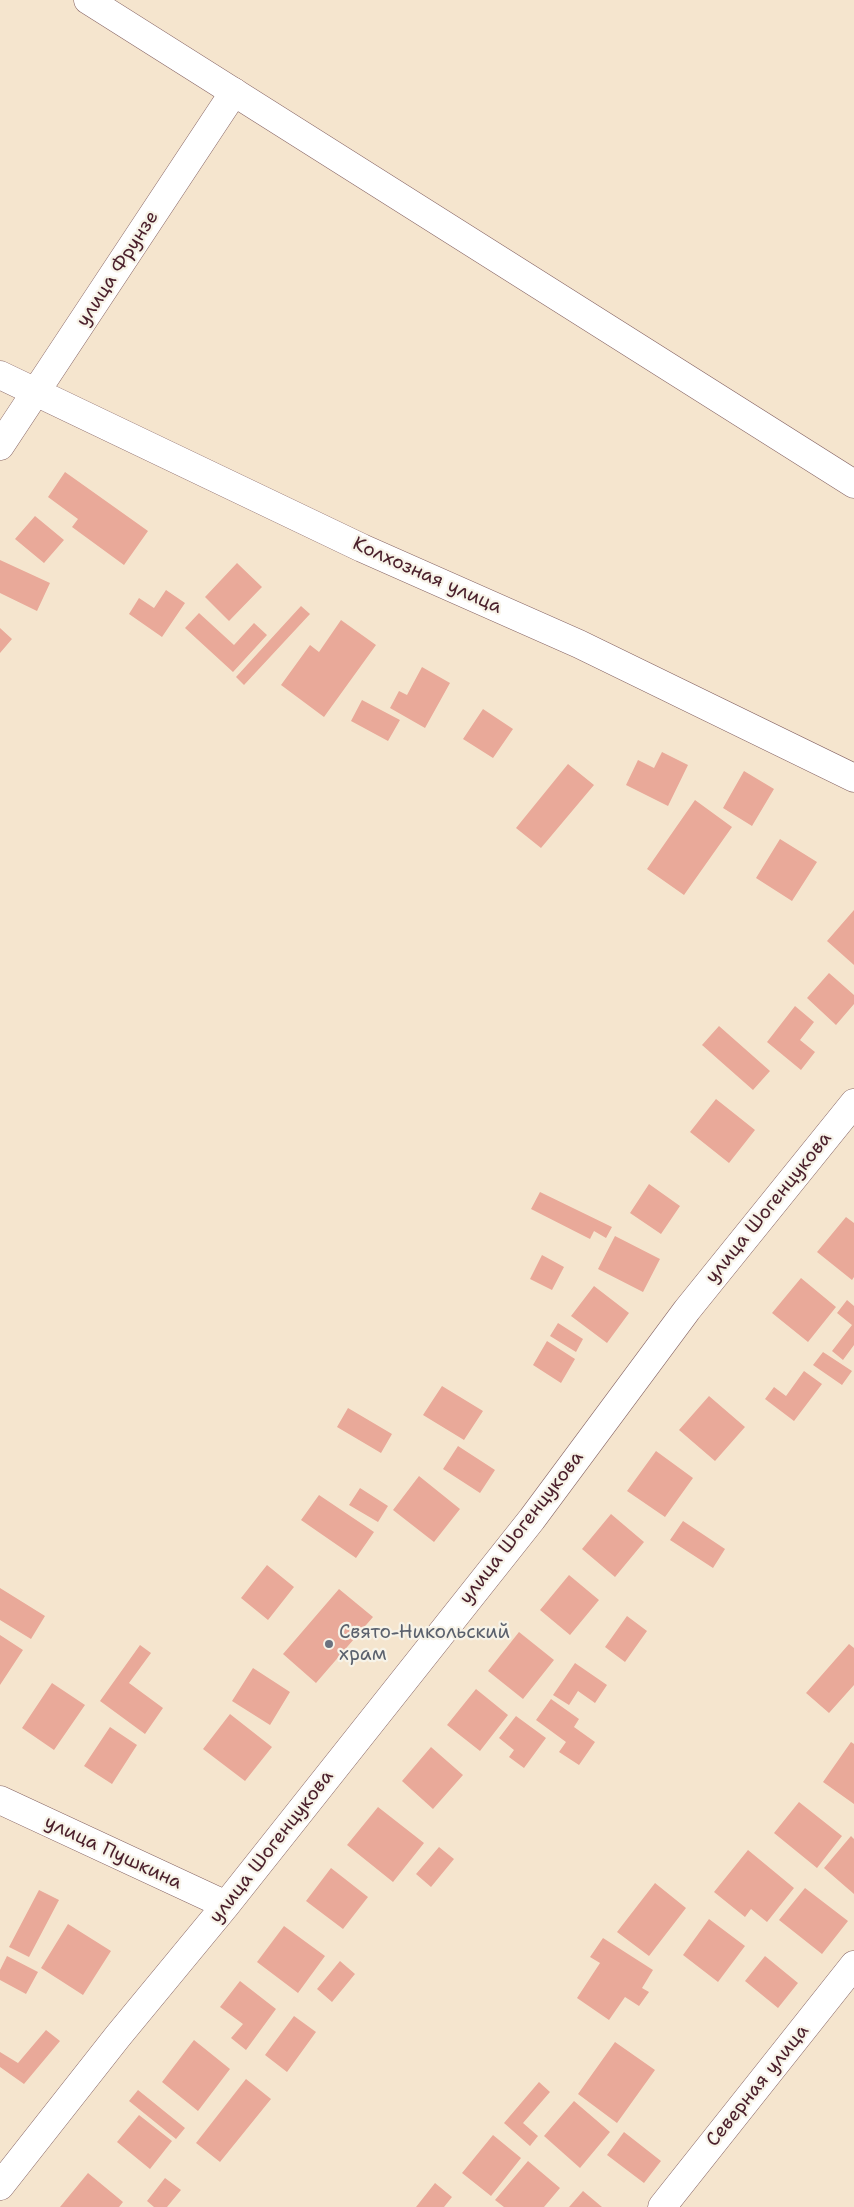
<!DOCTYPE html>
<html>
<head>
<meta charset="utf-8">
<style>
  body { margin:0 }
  canvas { display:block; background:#f5e5ce }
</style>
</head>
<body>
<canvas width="854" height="2207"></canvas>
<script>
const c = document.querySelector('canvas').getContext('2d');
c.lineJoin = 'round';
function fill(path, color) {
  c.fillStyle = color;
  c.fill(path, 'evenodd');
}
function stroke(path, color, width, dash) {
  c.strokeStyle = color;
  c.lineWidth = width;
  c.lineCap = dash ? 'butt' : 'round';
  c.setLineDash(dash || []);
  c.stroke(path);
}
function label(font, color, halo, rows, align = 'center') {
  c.font = font + ' "Shantell Sans",sans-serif';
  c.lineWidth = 4.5;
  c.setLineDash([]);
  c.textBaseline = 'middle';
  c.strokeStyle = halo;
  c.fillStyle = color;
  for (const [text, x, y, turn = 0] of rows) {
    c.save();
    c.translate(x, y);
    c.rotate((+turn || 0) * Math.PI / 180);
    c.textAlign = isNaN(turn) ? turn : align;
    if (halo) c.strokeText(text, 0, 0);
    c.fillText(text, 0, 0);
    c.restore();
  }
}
const building = new Path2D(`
  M65,472L148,531L124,565L72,527L78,519L48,497Z
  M35,516L64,540L44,563L15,539Z
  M0,560L50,583L37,611L0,593Z
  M237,563L262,587L229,621L205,597Z
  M166,590L185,603L162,637L129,614L139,598L154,608Z
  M301,606L310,614L244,685L236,677Z
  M199,613L234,645L254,623L267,635L233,672L185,628Z
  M341,620L376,645L324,717L281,685L310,645L319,652Z
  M0,628L12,639L0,653Z
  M422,667L450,683L425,728L390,708L399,691L407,695Z
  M362,700L400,720L388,741L351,721Z
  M483,709L513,729L493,758L463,739Z
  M662,752L688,765L668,806L626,785L638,760L654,768Z
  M568,764L594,785L541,848L516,828Z
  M744,771L774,789L752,826L723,808Z
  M695,800L732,827L684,895L647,869Z
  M780,839L817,862L792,901L756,878Z
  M854,910V965L827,941Z
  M829,973L854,995V1004L836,1025L807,998Z
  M795,1006L814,1022L800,1040L815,1052L801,1070L767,1042Z
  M719,1026L770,1071L753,1090L702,1045Z
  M716,1099L755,1130L729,1163L690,1132Z
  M649,1184L680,1206L661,1234L630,1213Z
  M540,1192L612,1227L606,1238L594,1231L590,1239L531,1209Z
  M846,1217L854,1223V1277L852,1280L817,1252Z
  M615,1236L660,1259L643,1292L598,1269Z
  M542,1255L564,1267L552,1290L530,1279Z
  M801,1278L836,1307L808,1342L772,1313Z
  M594,1286L629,1313L607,1343L571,1316Z
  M847,1300L854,1306V1345L843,1360L832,1351L852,1325L837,1313Z
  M558,1323L583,1339L576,1352L550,1336Z
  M547,1341L575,1359L561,1383L533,1365Z
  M823,1352L852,1371L842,1385L813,1365Z
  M804,1371L822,1384L794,1421L765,1399L774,1387L786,1396Z
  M442,1386L483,1411L464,1440L423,1415Z
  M709,1396L745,1427L715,1461L679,1430Z
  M348,1408L392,1434L381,1453L337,1427Z
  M458,1446L495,1470L480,1493L443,1469Z
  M656,1451L693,1478L665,1517L627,1491Z
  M419,1476L460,1509L434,1542L393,1510Z
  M360,1488L388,1506L378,1522L349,1505Z
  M319,1495L374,1532L356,1558L301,1520Z
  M611,1514L644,1542L615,1577L582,1549Z
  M683,1521L725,1549L713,1568L670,1540Z
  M267,1565L294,1587L268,1620L241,1598Z
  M569,1575L599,1600L570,1635L540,1610Z
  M0,1588L45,1616L31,1639L0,1620Z
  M339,1589L373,1617L316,1683L283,1654Z
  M627,1616L647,1631L625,1662L605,1647Z
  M519,1632L554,1660L523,1699L488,1671Z
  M0,1635L23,1650L0,1685Z
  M849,1644L854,1648V1685L829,1713L806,1693Z
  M140,1645L151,1653L129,1683L163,1708L145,1734L100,1701Z
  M575,1663L607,1685L595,1703L578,1691L569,1705L553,1695Z
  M253,1668L290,1692L270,1725L232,1701Z
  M52,1683L85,1705L54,1750L22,1728Z
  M476,1689L508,1715L480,1751L447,1725Z
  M551,1699L579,1719L574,1727L595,1742L579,1765L559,1752L566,1742L536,1720Z
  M230,1714L272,1747L245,1781L203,1749Z
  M516,1716L546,1738L524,1768L509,1757L514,1750L499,1738Z
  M110,1727L137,1745L112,1784L84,1766Z
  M851,1742L854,1744V1804L823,1782Z
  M431,1747L463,1775L433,1809L402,1781Z
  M799,1802L842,1836L817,1868L774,1833Z
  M378,1807L424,1843L393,1882L347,1845Z
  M851,1836L854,1839V1894L824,1868Z
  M439,1847L454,1859L431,1887L416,1874Z
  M748,1850L794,1888L767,1922L751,1909L745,1917L714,1892Z
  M331,1868L368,1897L343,1929L306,1901Z
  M655,1883L686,1908L649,1956L617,1932Z
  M805,1888L848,1921L822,1954L779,1920Z
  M39,1890L59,1900L29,1957L9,1947Z
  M709,1919L745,1946L718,1982L683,1955Z
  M68,1924L111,1951L83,1995L41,1968Z
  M284,1926L325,1956L298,1993L257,1962Z
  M603,1938L653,1970L642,1988L649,1992L639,2006L625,1997L609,2020L577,1998L600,1963L590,1957Z
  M7,1956L38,1972L26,1994L0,1980V1970Z
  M765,1956L798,1983L778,2008L745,1981Z
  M340,1961L355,1974L332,2002L317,1989Z
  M240,1981L276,2009L246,2050L231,2038L243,2024L220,2007Z
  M294,2016L316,2032L287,2072L265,2055Z
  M46,2030L60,2041L24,2084L0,2067V2052L18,2063Z
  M194,2040L230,2069L198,2111L162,2082Z
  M615,2042L655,2070L617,2123L578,2094Z
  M246,2079L271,2099L220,2162L196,2143Z
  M539,2082L550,2092L523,2123L538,2136L530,2146L504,2123Z
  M138,2090L185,2128L176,2139L129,2101Z
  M574,2101L610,2132L580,2168L544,2136Z
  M139,2115L172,2141L150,2169L117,2142Z
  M624,2132L661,2161L644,2183L607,2155Z
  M493,2135L521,2158L491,2196L462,2173Z
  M528,2161L560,2188L544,2207H504L495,2200Z
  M88,2173L123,2202L119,2207H60Z
  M165,2178L181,2190L167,2207H154L147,2201Z
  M435,2183L452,2197L444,2207H416Z
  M583,2191L602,2207H569Z`);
const street = new Path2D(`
  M0,375L362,548L579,644L854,778
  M0,446L234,92
  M0,1800L226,1905
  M0,2186L118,2036L226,1905L532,1519L687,1310L854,1103
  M662,2207L854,1965`);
const secondary = new Path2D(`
  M88,0L854,484`);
const markers = [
  [329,1644,5,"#6b7280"]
];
const streetNames = [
  ["улица Фрунзе",118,269,-57],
  ["Колхозная улица",427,576,24],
  ["улица Шогенцукова",769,1208,-51],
  ["улица Шогенцукова",522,1528,-52],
  ["улица Шогенцукова",272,1847,-52],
  ["улица Пушкина",113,1853,25],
  ["Северная улица",758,2086,-51]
];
const worshipNames = [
  ["Свято-Никольский",339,1633],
  ["храм",339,1655]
];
fill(building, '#e9a999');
stroke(street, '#866464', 29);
stroke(secondary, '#866464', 29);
stroke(street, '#fff', 28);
stroke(secondary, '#fff', 28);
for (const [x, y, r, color] of markers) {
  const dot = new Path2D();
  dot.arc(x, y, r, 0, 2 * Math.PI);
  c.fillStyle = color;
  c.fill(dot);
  stroke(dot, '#f7f3e8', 2);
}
label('19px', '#4a1f2b', '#f7f3e8', streetNames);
label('19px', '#5b616d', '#f7f3e8', worshipNames, 'left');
</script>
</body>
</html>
